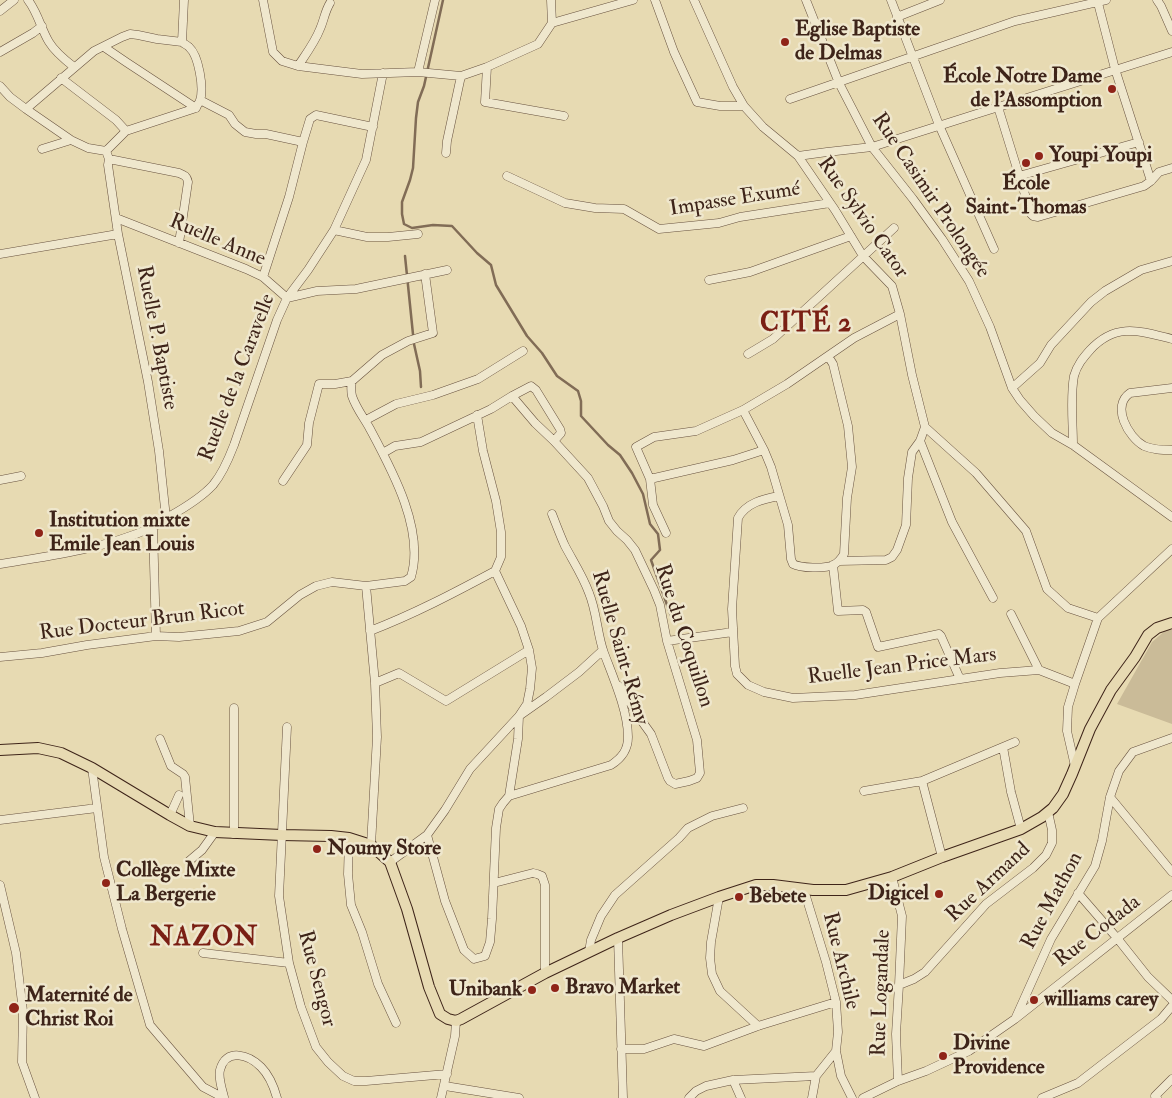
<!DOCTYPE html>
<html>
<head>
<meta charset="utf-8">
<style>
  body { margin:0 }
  canvas { display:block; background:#e7dab2 }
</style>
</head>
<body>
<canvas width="1172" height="1098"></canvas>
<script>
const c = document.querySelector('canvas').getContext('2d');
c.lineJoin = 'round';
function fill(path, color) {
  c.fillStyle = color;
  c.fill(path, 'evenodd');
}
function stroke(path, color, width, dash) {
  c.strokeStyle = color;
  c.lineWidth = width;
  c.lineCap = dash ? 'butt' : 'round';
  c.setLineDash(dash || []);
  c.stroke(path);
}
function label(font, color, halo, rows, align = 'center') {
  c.font = font + ' "IM FELL Double Pica",serif';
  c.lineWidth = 5;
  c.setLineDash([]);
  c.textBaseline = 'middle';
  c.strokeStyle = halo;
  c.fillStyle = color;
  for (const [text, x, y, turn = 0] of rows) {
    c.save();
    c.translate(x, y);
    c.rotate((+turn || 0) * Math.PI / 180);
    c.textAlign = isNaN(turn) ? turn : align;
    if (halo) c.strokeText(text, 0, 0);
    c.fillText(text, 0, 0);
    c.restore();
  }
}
const green = new Path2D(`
  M1167,629L1172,630V724L1117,704L1152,642Z`);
const stream = new Path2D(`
  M443,0L424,86L418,102L416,118L413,168L410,180L402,202V214L404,224L412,228L433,225L452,226L477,253L491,265L496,285L527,336L542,353L557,376L578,391L581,401V416L608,445L620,455L632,473L643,494L650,524L658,534L660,550L651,560L671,616
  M405,256L414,344L420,371L421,387`);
const minor = new Path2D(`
  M28,0C38,13 41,29 49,42C55,52 65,60 74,67
  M263,0L273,52L282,61L298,66L362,74L418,72L461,76L487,67L538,44L552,23
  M551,0L552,23
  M655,0L674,52L697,102L720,106H744
  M694,0L733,87L744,106L763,127L798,156L835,210L863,256L892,286L900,314L912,375L925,427L976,473L1026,531L1047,589L1068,608L1098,618L1075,684L1068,707L1067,731L1075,766
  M806,0L839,83L872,147L913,199L942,239L969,281L990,327L1012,388L1020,400L1034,416L1052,433L1073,445L1172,517
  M891,0L939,125L994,249
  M1157,0L1161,6L1172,31
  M1098,3L1115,69L1151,181
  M0,11L14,0
  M897,17L940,0
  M552,23L633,0
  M104,47L126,62L196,108
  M0,52L33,33L42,26
  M298,66C306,54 315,42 320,29C324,20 325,11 330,3
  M487,67L485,102L564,116
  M418,72L435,0
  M61,78L116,120L126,131
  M0,86L10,97L26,109L71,140L88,148L106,151
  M790,99L1015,21L1106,0
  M200,100L229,115L235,124L245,132L256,134H266L303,142
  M998,107L1031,214L1033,216L1038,217L1144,186L1151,181L1159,172L1172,168
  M26,109L94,51L122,37L130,34L138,35L157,39L182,42
  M42,149L71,140
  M446,153L447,141L461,76
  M798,156L827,152L872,147L1172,52
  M109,159L179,173C184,175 187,176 188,182L179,243
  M507,176L565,203L595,208L624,209L659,229L719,223L740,217L830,203
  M1019,176L1139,142
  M116,218L246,269L263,277L287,298L317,291L356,289L447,270
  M334,230L367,237H388L418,234
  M0,254L118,234
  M263,277L289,197L303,142L310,119L316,115L373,127
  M709,280L750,272L851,236
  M748,354L773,339L894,228
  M1012,388L1040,363L1051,345L1091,302L1105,291L1141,270L1172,261
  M1172,388L1130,393C1111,406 1128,437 1144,446C1153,450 1162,450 1172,450
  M512,396L535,423L554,441L588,478L603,506L609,521L617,531L627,540L635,550L654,590L660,605L667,641L697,740L700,773L697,778L689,781L675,784L670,781L668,778L651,734L638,716L628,699L619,686
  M743,410L764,450L771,467L788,525L791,559L793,564C800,568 825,569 833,565C838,563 841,559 844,554L847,498L852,467L848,426L833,364L828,356
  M477,415L483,451L496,501L501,532V557L495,571
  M366,420L396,404L433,395L478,379L523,351
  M920,441L952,522L993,598
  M1073,445C1073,423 1070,397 1074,376C1077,365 1083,358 1090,350C1116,322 1140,331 1172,339
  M383,453L395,446L421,442L491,409L512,396L531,386L536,390L560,429L561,433L554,441
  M650,479L636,447L654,437L696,431L743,410L787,384L854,338L900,314
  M0,480L21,476
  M283,481L307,445L309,423L319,384H335L352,381L382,355L408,341L433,333L425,274
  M779,496C763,499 746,503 738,518L732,609L735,666L737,674L748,685L764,692L793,698L855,695L1000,673L1039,670L1075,684
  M166,518L159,451L148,382L118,234L108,165L109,159L106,151L126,131L196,108C197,105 199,103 200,101C204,88 199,56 189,47C187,45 184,44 182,42L184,0
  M153,527L156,636
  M666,533L653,505L650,479L733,460L764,450
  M839,561L886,560L892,557L897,550L906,525L908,478L912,452L920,441L925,427
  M0,564C51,556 103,549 151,528C158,525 164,520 170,516C186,507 201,498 213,485C223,473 229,458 234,445L277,320L287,298L308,270L334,230L366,160L383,73
  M833,565L838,611L863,610L866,612L878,647L939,634L941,636L960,679
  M495,571L521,626L529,650L532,668L530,689L527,704L519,716L518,739L509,796
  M366,586L375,683L377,737L371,845
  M1011,614L1039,670
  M1098,618L1172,549
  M370,631C414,614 454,593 495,571
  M667,641L733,632
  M0,657L42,653L87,645L156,636L179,637L239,631L267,622L300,595L316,586L332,582L366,586L405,581L411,577C425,530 392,470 370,429C364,418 356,408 352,396C351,391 351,386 352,381
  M375,683L399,673L446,701L529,650
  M287,727L279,896L289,963L301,1007L316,1047L328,1062L343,1076L354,1081H366L447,1074
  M160,739L171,766L183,774L185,777L190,826
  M1003,747L1011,792L1021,829
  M92,768L104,857L122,929L150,1025L203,1087L224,1098
  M922,781L942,857
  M864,791L922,781L1015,742
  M1110,797L1172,872
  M170,815L179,795
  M0,820L97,808
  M234,834V708
  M427,835L445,901L464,950L474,959L485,956L490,942L492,919L496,828L499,809L503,803L509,796L611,765C622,758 628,750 628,737C628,711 613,677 604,653C597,634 597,612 589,593C583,576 573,561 565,546C560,535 556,524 552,514
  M349,838L348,874L351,905L362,932L378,984L396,1023
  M189,861L202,850L215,832
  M390,862L427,835L445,810L470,769L519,716L546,697L579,672L603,650
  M892,877L902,916L899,985L896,1034L898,1081
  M494,883L533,873L537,874L542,876L545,885V973
  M0,885L16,953L23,1011L22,1062L35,1098
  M804,890L826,962L836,1002L838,1032L836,1051L841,1076L852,1098
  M1078,893L1117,938L1148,977L1172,1000
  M719,897L711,942L710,958L712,974L720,991L758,1026
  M618,938L623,1098
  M589,952L591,940L601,916L615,895L679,838L688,828L712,816L743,808
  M203,953L289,963
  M899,985L914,979L925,972L986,904L1033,868L1046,855L1052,843V830L1048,812
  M1016,1017L1051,939L1095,866L1102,841L1110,797L1119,771L1133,752L1172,738
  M621,1049H644L674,1039L704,1046L758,1026L836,1002
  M733,1080L741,1098
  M445,1086L519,1098
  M224,1097C222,1089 218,1078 220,1070C226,1047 249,1055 261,1067C269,1075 274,1087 277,1098
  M441,1098L455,1036L456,1021
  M689,1098L696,1091L706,1086L733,1080L816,1076
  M812,1098L816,1076L836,1051
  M863,1098L898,1081L926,1071L969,1051L1015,1019L1172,895
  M1042,1098L1078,1083L1161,1019L1172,1006
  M1157,1098L1155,1096L1172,1079`);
const major = new Path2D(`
  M0,750L38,748L61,753L92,768L170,815L190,826L215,832L282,835L331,836L349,838L371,845L390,862L407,909L429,987L440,1014L448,1019L456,1021L461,1019L545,973L618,938L671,915L719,897L756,885H773L813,890H846L892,877L942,857L1021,829L1042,817L1053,808L1063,794L1072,774L1090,729L1111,690L1135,657L1148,635L1157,628L1172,623`);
const markers = [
  [785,42,5,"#8f2418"],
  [1112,89,5,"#8f2418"],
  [1039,156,5,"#8f2418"],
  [1026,163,5,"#8f2418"],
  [39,533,5,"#8f2418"],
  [317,849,5,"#8f2418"],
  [106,883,5,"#8f2418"],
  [939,894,5,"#8f2418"],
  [739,897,5,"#8f2418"],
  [555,988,5,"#8f2418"],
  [532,990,5,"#8f2418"],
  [1034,1000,5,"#8f2418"],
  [14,1008,6,"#8f2418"],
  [943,1056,5,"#8f2418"]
];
const poiNames = [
  ["Eglise Baptiste",795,30],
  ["de Delmas",795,54],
  ["École Notre Dame",1102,77,"right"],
  ["de l'Assomption",1102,101,"right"],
  ["Youpi Youpi",1049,156],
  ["École",1026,184,"center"],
  ["Saint-Thomas",1026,208,"center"],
  ["Institution mixte",49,521],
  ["Emile Jean Louis",49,545],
  ["Noumy Store",327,849],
  ["Collège Mixte",116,871],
  ["La Bergerie",116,895],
  ["Digicel",929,894,"right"],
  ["Bebete",749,897],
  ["Bravo Market",565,988],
  ["Unibank",522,990,"right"],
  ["Maternité de",25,996],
  ["Christ Roi",25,1020],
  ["williams carey",1044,1000],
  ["Divine",953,1044],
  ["Providence",953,1068]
];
const streetNames = [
  ["Rue Casimir Prolongée",930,196,56],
  ["Impasse Exumé",735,200,-9],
  ["Rue Sylvio Cator",862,218,55],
  ["Ruelle Anne",217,241,23],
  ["Ruelle P. Baptiste",156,338,79],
  ["Ruelle de la Caravelle",238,378,-69],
  ["Rue Docteur Brun Ricot",142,622,-7],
  ["Rue du Coquillon",683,636,72],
  ["Ruelle Saint-Rémy",619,648,74],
  ["Ruelle Jean Price Mars",902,667,-7],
  ["Rue Armand",989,883,-43],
  ["Rue Mathon",1053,901,-62],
  ["Rue Codada",1098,932,-38],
  ["Rue Archile",840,961,76],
  ["Rue Sengor",316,979,75],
  ["Rue Logandale",882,993,-88]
];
const districtNames = [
  ["CITÉ 2",806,325],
  ["NAZON",204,939]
];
fill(green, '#cabb98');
stroke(stream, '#816c56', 2.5);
stroke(minor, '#68523f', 9);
stroke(major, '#3e2419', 12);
stroke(minor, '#efe7cd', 8);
stroke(major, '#e7dab2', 10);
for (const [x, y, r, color] of markers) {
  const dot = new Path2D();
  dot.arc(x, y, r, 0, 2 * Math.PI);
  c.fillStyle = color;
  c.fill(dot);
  stroke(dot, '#efe7cd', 2);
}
label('bold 21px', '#3e2419', '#efe7cd', poiNames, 'left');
label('21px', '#3e2419', '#efe7cd', streetNames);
c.letterSpacing = '1px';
label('bold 26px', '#7a1f14', '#efe7cd', districtNames);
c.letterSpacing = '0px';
</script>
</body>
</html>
